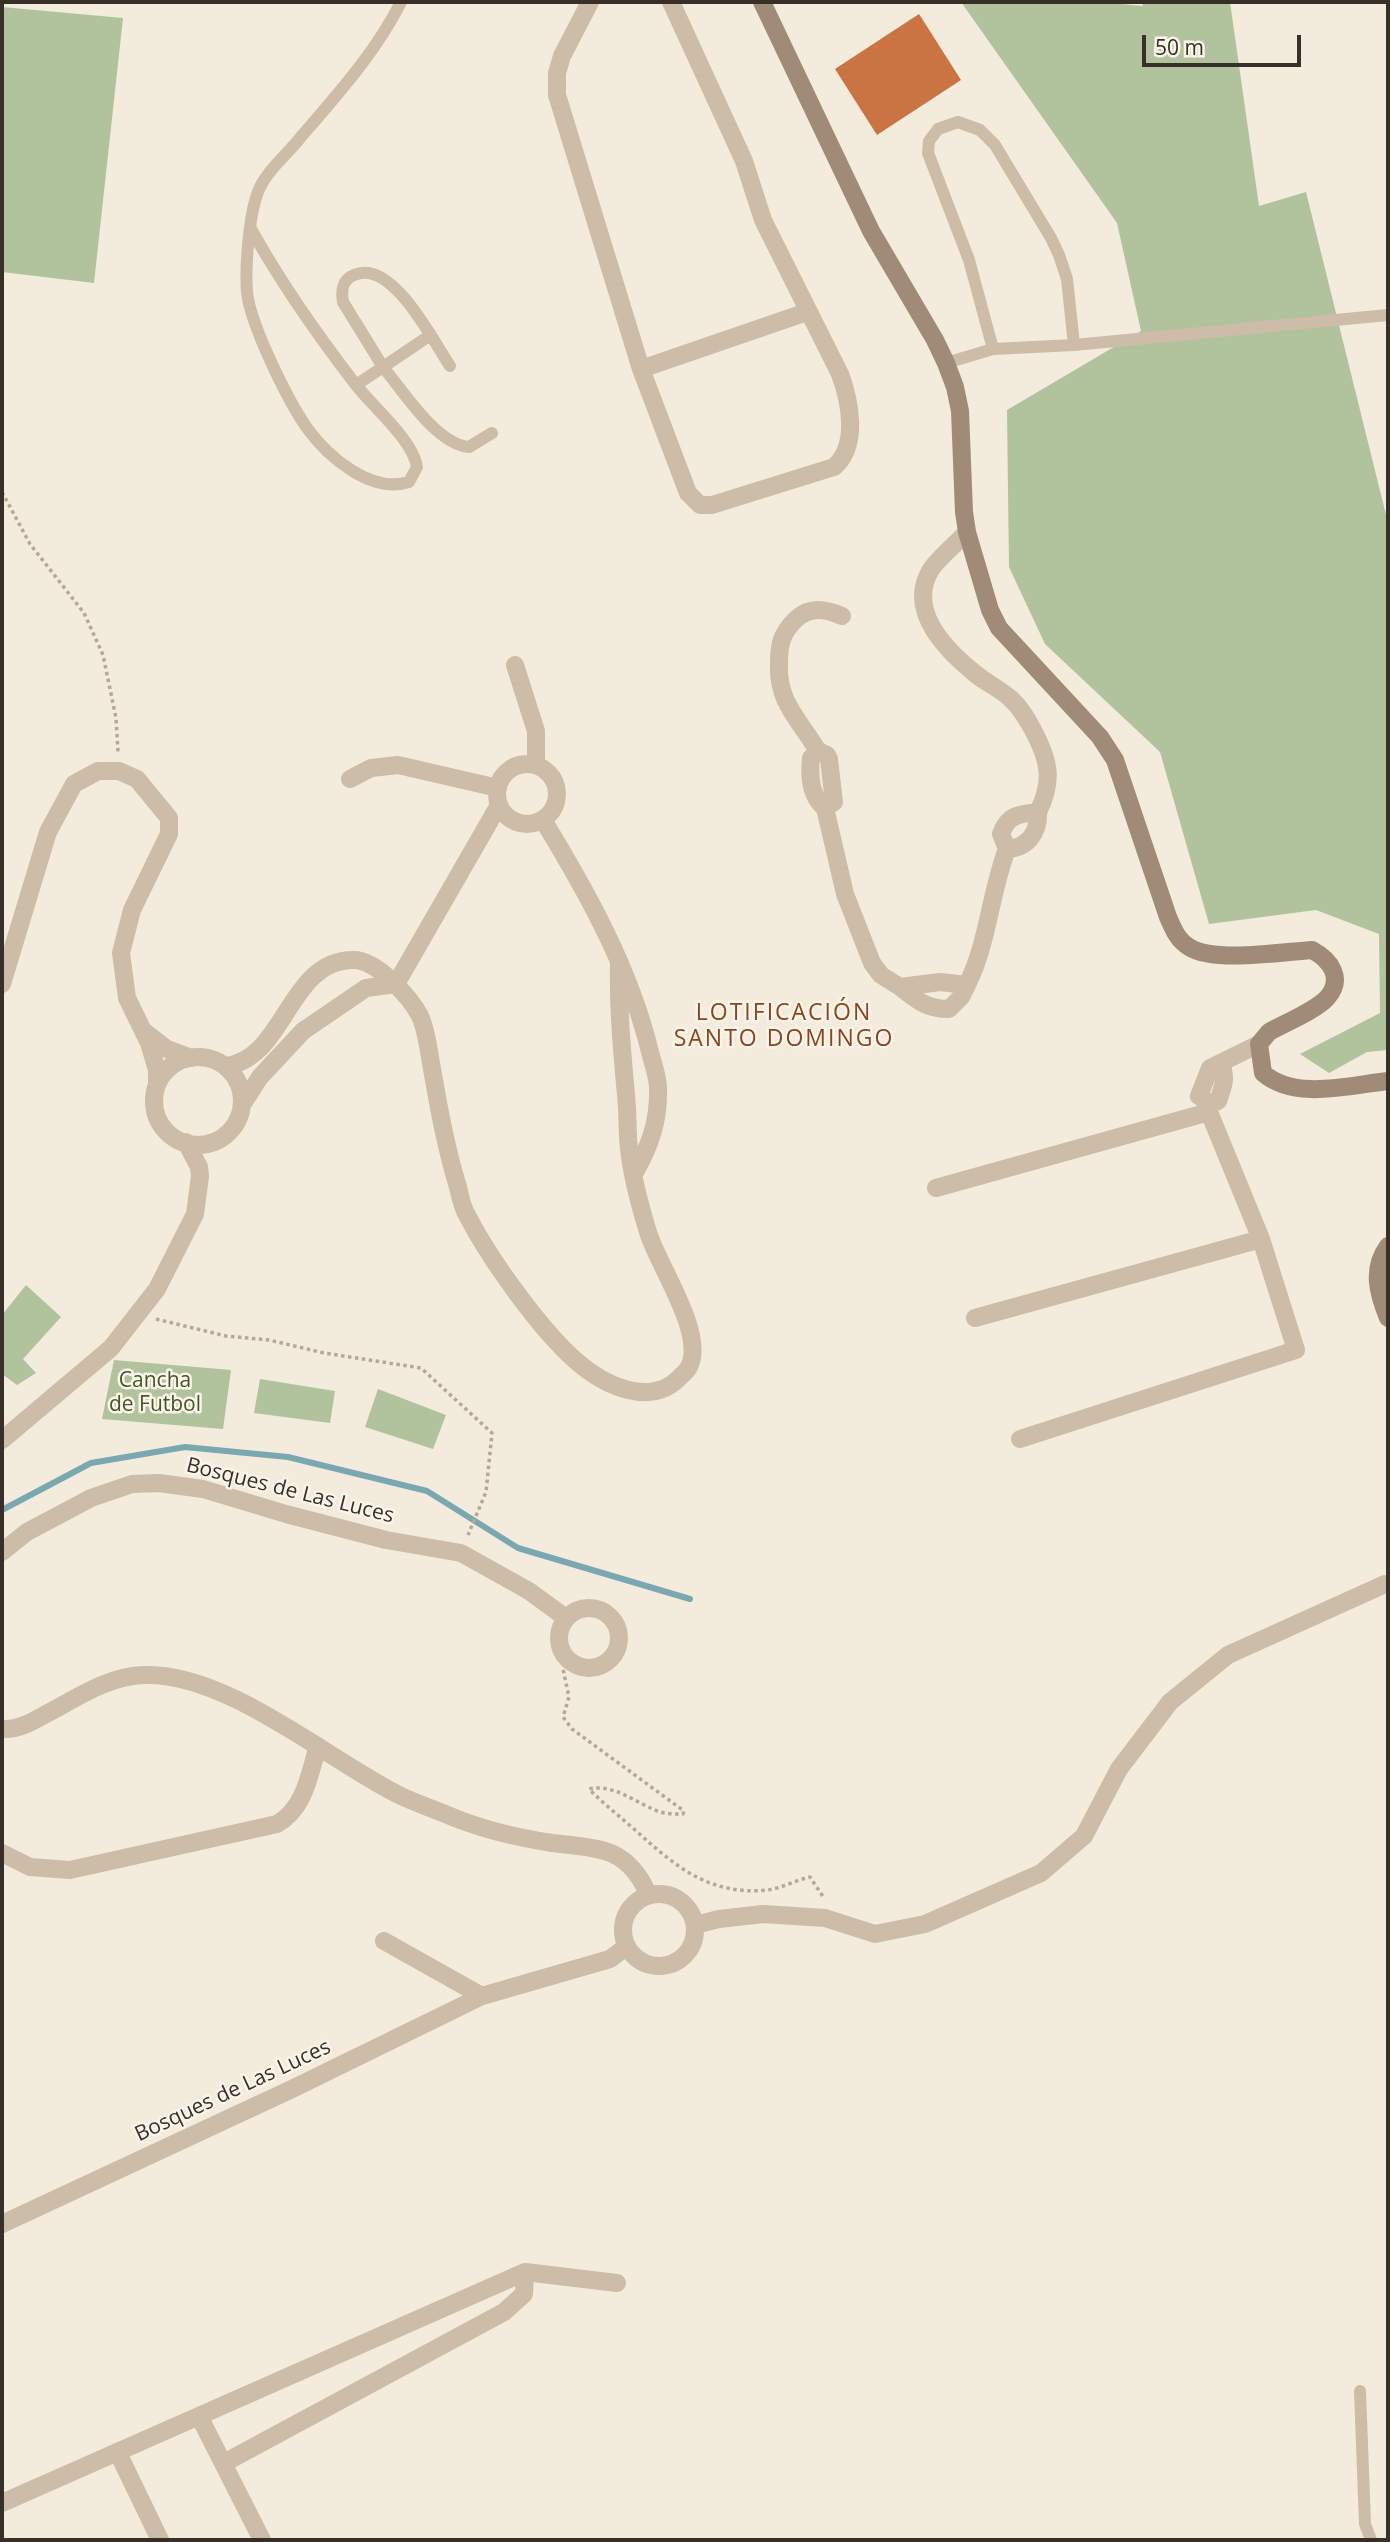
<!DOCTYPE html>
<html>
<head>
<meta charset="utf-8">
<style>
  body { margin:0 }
  #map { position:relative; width:1390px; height:2542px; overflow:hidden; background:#f3ebdc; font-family:"Open Sans",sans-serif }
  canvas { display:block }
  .frame { position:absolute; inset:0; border:4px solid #382f28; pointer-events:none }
  .scale { position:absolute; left:1142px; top:35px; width:159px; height:32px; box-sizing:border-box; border:4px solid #382f28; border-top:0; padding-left:9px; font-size:21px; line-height:24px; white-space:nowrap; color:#382f28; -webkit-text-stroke:5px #faf4e9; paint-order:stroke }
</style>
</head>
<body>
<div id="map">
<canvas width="1390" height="2542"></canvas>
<div class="frame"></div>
<div class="scale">50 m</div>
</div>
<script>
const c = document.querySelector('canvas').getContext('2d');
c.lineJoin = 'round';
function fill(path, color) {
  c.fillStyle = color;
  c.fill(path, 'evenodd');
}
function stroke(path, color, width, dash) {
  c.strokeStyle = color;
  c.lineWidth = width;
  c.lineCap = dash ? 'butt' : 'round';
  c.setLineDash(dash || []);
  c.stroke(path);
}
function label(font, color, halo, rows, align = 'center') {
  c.font = font + ' "Open Sans",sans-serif';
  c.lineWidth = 5;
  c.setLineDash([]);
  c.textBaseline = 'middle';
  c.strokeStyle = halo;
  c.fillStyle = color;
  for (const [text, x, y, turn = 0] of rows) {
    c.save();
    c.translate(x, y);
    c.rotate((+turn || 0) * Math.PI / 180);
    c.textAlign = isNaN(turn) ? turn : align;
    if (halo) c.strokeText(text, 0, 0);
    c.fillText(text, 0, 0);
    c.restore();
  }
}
const green = new Path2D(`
  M961,2H1099L1143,6L1142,2H1230L1259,206L1306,192L1388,523V1050L1367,1052L1329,1073L1300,1054L1380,1013L1379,934L1316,910L1209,924L1160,752L1045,644L1009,567L1007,410L1141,331L1117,223Z
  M2,7L123,18L94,283L2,272Z
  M26,1285L61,1317L23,1359L36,1373L17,1385L2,1374V1315Z
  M114,1360L231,1370L223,1429L102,1419Z
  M260,1379L335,1391L330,1423L254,1413Z
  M378,1389L446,1415L433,1449L365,1427Z`);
const stream = new Path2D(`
  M2,1510L91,1463L185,1447L288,1457L427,1491L518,1548L690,1599`);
const building = new Path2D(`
  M919,14L961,80L877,135L835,69Z`);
const path = new Path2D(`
  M2,492L30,544L84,613L103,655L116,718L118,752
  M156,1319L226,1336L269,1340L324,1353L421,1368L492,1433L486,1492L468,1535
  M565,1656L563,1669L569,1697L563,1717L572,1729L684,1811L683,1814C675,1814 667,1814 660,1812C637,1804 614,1783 589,1789C604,1804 619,1816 634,1829C675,1866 709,1896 768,1890C782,1888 796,1880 810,1877L824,1898`);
const lane = new Path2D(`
  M251,229C281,283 319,337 356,385C373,407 413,440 417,467L409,482C371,494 328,457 307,428C288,401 250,324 247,292C245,267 249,215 258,192C265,172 287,155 300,138C337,95 376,52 401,2
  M429,336L383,367C404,392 436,444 469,447L492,433
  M993,349L969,260L928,153L929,141L938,129L958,122L980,130L995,145L1051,238L1059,255L1067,279L1074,345
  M946,363L993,349L1074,345L1388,315
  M356,385L383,367L343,302C341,290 342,280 354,275C392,258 433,341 450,366
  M1360,2391L1365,2524L1371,2540`);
const street = new Path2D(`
  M590,2L562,56L557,73V95L641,369L688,493L700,505H712L834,467C859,446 850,401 840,374L763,220L744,161L671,2
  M641,369L807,312
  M967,532C957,543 937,559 930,571C908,610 943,647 972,671C984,682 999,688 1011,699C1021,708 1027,719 1033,730C1049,760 1054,780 1038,812
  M515,665L536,731V765
  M818,751L811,758C809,776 811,797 825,808L834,802L829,759L827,755L818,751C799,719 777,702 779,663C779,643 782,633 796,619C810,606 826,609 842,616
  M497 794a30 30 0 1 1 60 0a30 30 0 1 1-60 0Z
  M350,779L371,768L398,765L498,788
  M825,808L845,894L872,963L881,975L900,987
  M1038,812C1039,832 1028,848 1007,849L1001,834C1008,814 1020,814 1038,812Z
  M543,820C587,892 630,969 650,1052C653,1064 658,1077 658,1088C659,1121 650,1146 634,1174
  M940,982L967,985L961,997L949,1009C927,1009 916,1000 900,987Z
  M2,984L48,832L74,784L98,771H119L137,779L169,818V834L132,910L121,953L127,998L149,1043L157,1070V1085
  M396,984L499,805
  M967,985C988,943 990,894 1007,849
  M145,1032L167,1049L191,1058
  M154 1101a44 44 0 1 1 88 0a44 44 0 1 1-88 0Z
  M225,1066C285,1060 288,960 353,960C376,959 410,997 420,1016C427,1031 429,1053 432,1069C439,1109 446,1148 458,1187C460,1196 462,1207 467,1215C489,1258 539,1328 575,1360C603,1385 651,1409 681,1376C684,1373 687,1371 689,1367C706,1333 658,1266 648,1232C640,1206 632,1176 629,1149C627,1132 628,1113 626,1095C622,1051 618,1007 619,963
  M1210,1104L1199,1096L1210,1068L1259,1044
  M1210,1104L1218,1101C1223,1087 1227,1078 1221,1064
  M242,1105L260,1077L303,1031L366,988L396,984
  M936,1188L1209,1112
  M975,1318L1261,1239
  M1020,1439L1296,1350L1261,1239L1209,1112L1210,1104
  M2,1440L111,1348L157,1289L195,1214L200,1176L199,1167L186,1142
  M2,1552L27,1532L91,1498L132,1484L159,1483L203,1489L286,1514L386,1540L461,1553L529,1591L566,1618
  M559 1638a30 30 0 1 1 60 0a30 30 0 1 1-60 0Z
  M2,1729C18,1730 32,1722 46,1714C77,1698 108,1676 144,1675C227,1672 328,1760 401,1796C418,1804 437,1810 455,1818C485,1830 520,1838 552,1843C569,1845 588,1846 605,1851C626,1857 640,1875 648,1894
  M2,1853L30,1867L70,1870L277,1824C305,1808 309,1775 318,1746
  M623 1930a36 36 0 1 1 72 0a36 36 0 1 1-72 0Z
  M695,1925L719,1919L763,1914L825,1918L875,1934L925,1924L1041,1873L1084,1836L1119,1769L1170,1702L1228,1655L1385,1584
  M384,1941L482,1996
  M2,2224L292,2089L482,1996L610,1959L626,1947
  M525,2272L617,2283
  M199,2416L262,2540
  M118,2453L160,2540
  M2,2503L525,2272L524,2294L504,2312L224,2463`);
const secondary = new Path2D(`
  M762,2L871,231L935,340L946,363L955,387L960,411L964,512L967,532L990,610L999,628L1100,737L1115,760L1168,917C1173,928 1177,940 1189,947C1213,963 1282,952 1312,950C1331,960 1344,979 1327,998C1315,1011 1285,1023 1269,1032L1259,1044L1263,1073C1295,1101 1350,1085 1388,1081
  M1388,1246C1371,1269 1378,1293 1388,1318`);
const parkNames = [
  ["Cancha",155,1381],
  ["de Futbol",155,1405]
];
const streetNames = [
  ["Bosques de Las Luces",290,1491,14],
  ["Bosques de Las Luces",233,2091,-25]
];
const neighbourhoodNames = [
  ["LOTIFICACIÓN",784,1013],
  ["SANTO DOMINGO",784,1039]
];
fill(green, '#b1c39c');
stroke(stream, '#7aa8b1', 6);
fill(building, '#ca7443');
stroke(path, '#b8a792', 3.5, [3.5, 3.5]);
stroke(lane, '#ccbca8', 12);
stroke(street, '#ccbca8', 18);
stroke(secondary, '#a08b79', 18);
label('21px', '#42572b', '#faf4e9', parkNames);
label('21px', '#382f28', '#faf4e9', streetNames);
c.letterSpacing = '2px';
label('23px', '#8a451e', '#faf4e9', neighbourhoodNames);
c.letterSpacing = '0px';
</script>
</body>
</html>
